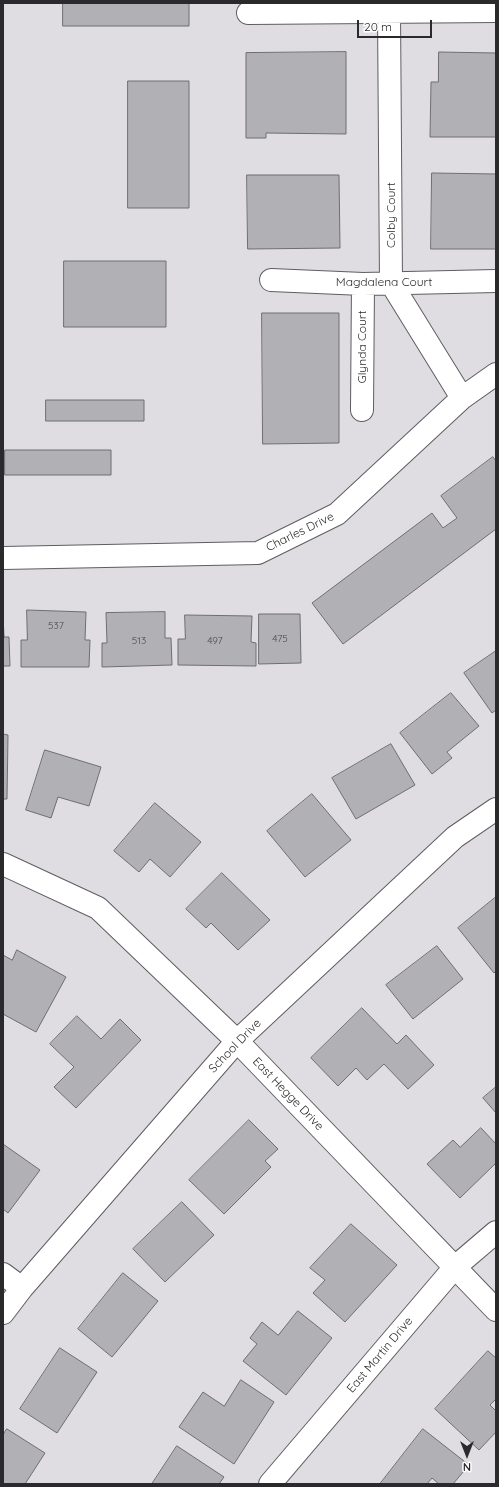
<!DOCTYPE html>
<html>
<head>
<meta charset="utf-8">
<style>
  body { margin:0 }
  #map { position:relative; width:499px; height:1487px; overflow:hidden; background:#dfdde2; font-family:Quicksand,sans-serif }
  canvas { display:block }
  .frame { position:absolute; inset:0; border:4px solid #2a292b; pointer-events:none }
  .north { position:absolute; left:447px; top:1435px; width:40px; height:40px; -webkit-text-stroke:3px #fff; paint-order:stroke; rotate:180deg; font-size:11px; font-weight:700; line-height:16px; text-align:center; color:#2a292b }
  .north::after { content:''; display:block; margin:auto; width:14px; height:18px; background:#2a292b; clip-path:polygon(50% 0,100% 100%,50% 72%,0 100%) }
  .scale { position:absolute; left:357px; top:20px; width:75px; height:18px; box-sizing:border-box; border:2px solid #2a292b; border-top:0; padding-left:5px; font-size:12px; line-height:14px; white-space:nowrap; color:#2a292b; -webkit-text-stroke:3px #fff; paint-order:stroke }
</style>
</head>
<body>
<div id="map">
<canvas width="499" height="1487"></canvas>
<div class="frame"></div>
<div class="north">N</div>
<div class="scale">20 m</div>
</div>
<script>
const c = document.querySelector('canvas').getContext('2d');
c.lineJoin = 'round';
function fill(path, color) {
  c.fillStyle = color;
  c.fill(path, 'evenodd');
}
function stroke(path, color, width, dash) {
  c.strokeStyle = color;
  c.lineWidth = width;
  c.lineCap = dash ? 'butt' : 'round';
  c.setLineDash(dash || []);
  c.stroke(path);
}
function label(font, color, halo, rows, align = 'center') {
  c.font = font + ' Quicksand,sans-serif';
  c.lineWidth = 4;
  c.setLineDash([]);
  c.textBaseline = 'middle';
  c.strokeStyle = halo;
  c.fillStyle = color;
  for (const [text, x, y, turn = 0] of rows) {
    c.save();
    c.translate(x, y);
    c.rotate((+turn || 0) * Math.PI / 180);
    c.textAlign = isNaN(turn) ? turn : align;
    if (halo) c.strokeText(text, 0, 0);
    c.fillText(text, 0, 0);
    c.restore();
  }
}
const building = new Path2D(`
  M63,3H189V26H63Z
  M346,52V134L266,133V138H246V53Z
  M439,52L496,53V137H430L431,82H438Z
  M128,81H189V208H128Z
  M432,173L496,174V249H431Z
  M247,175H339L340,248L248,249Z
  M64,261H166V327H64Z
  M262,313H339V443L263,444Z
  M46,400H144V421H46Z
  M5,450H111V475H5Z
  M493,457L496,461V529L343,644L312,603L432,513L443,528L457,518L441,496Z
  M27,610L86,612L85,640H90L89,667H21V640H27Z
  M165,612V638H171L172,665L102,667V643H107L106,613Z
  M3,614L4,637H9L10,666H3Z
  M259,614H300L301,663L259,664Z
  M185,615L252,616L251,642L256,643V666L178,665V639H185Z
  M496,651V710L492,713L464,673Z
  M451,693L479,726L447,752L452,758L432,774L400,733Z
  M3,734L8,735L7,799H3Z
  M391,744L415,785L356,819L332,778Z
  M45,750L101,767L89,806L58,797L51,818L26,810Z
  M312,794L351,840L305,877L267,831Z
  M155,803L201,842L170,877L150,859L139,872L114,851Z
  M222,873L270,920L238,950L211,923L206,928L186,909Z
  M496,897V971L494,973L458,928Z
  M437,946L463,979L413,1019L386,985Z
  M17,950L66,977L36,1032L3,1014V955L12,960Z
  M362,1008L397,1044L406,1035L434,1065L408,1089L384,1064L367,1080L356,1068L338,1086L311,1058Z
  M77,1016L101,1039L120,1019L141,1040L76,1108L54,1087L74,1067L50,1044Z
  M496,1087V1113L483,1098Z
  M249,1120L278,1149L265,1161L271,1167L224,1214L189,1180Z
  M481,1128L496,1144V1163L460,1198L427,1164L453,1140L460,1147Z
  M3,1144L40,1170L8,1213L3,1209Z
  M182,1202L214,1235L165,1282L133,1249Z
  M351,1224L397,1265L345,1322L313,1293L325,1280L310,1268Z
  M123,1273L158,1301L112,1357L78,1329Z
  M298,1311L332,1338L286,1395L243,1361L257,1344L250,1338L262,1322L278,1335Z
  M60,1348L97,1372L57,1433L20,1409Z
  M488,1351L496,1358V1399L490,1405L496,1411V1432L479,1450L435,1409Z
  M241,1380L274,1402L234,1464L179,1427L203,1392L224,1406Z
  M7,1429L45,1453L25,1484H3V1435Z
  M423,1429L469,1465L453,1484H439L432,1478L427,1484H380Z
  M177,1446L224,1477L219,1484H152Z`);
const minor = new Path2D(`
  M389,12L391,283L462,398
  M248,13L496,11
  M271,280L363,284L496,281
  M362,410L363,284
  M3,558L258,553L337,514L462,398L496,374
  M3,864L98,908L237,1041L496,1310
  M3,1274L22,1288
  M3,1313L22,1288L237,1041L455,837L496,809
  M270,1484L455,1267L496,1232`);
const numberNames = [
  ["537",56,626],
  ["475",280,639],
  ["513",139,641],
  ["497",215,641]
];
const streetNames = [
  ["Colby Court",391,215,-90],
  ["Magdalena Court",384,282],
  ["Glynda Court",362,347,-90],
  ["Charles Drive",300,532,-26],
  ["School Drive",235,1046,-46],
  ["East Hegge Drive",288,1094,46],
  ["East Martin Drive",380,1355,-50]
];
fill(building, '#b0b0b5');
stroke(building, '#6e6e72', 1);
stroke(minor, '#5f5d61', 24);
stroke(minor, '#fff', 22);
label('10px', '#4c4b4e', null, numberNames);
label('12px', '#2a292b', '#fff', streetNames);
</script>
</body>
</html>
